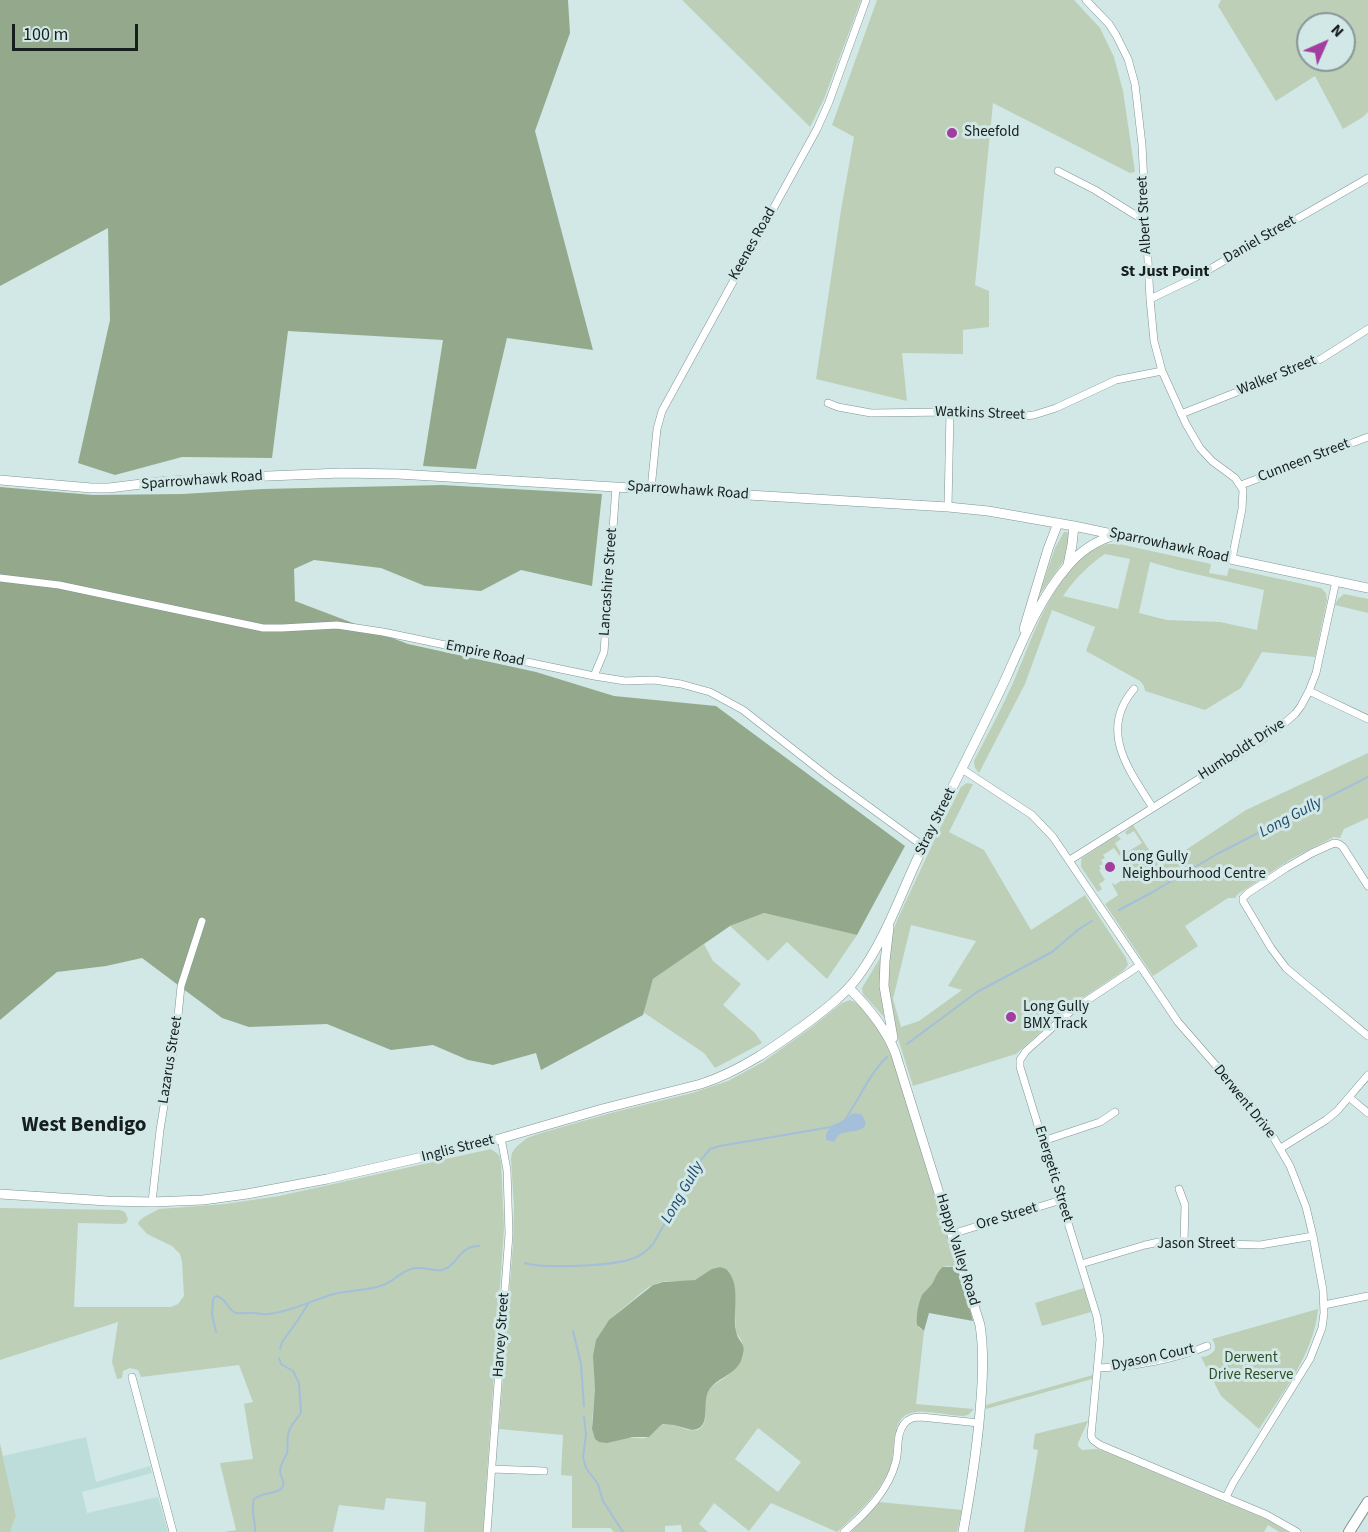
<!DOCTYPE html>
<html>
<head>
<meta charset="utf-8">
<style>
  body { margin:0 }
  #map { position:relative; width:1368px; height:1532px; overflow:hidden; background:#d1e8e7; font-family:"Source Sans 3",sans-serif }
  canvas { display:block }
  .north { position:absolute; left:1296px; top:12px; width:60px; height:60px; box-sizing:border-box; background:#d1e8e7; border:2px solid #869797; border-radius:50%; rotate:45deg; font-size:16px; font-weight:700; line-height:24px; text-align:center; color:#161e1e }
  .north::after { content:''; display:block; margin:auto; width:21px; height:27px; background:#a43da0; clip-path:polygon(50% 0,100% 100%,50% 72%,0 100%) }
  .scale { position:absolute; left:12px; top:24px; width:126px; height:27px; box-sizing:border-box; border:3px solid #161e1e; border-top:0; padding-left:8px; font-size:18px; line-height:21px; white-space:nowrap; color:#161e1e; -webkit-text-stroke:4px #d1e8e7; paint-order:stroke }
</style>
</head>
<body>
<div id="map">
<canvas width="1368" height="1532"></canvas>
<div class="north">N</div>
<div class="scale">100 m</div>
</div>
<script>
const c = document.querySelector('canvas').getContext('2d');
c.lineJoin = 'round';
function fill(path, color) {
  c.fillStyle = color;
  c.fill(path, 'evenodd');
}
function stroke(path, color, width, dash) {
  c.strokeStyle = color;
  c.lineWidth = width;
  c.lineCap = dash ? 'butt' : 'round';
  c.setLineDash(dash || []);
  c.stroke(path);
}
function label(font, color, halo, rows, align = 'center') {
  c.font = font + ' "Source Sans 3",sans-serif';
  c.lineWidth = 6;
  c.setLineDash([]);
  c.textBaseline = 'middle';
  c.strokeStyle = halo;
  c.fillStyle = color;
  for (const [text, x, y, turn = 0] of rows) {
    c.save();
    c.translate(x, y);
    c.rotate((+turn || 0) * Math.PI / 180);
    c.textAlign = isNaN(turn) ? turn : align;
    if (halo) c.strokeText(text, 0, 0);
    c.fillText(text, 0, 0);
    c.restore();
  }
}
const built = new Path2D(`
  M86,1437L96,1482L150,1466L152,1473L82,1492L87,1513L158,1497L168,1532H10L16,1516L3,1456Z`);
const green = new Path2D(`
  M682,0H861L824,99L810,127Z
  M877,0H1074L1100,28L1114,57L1123,91L1135,172L1130,173L993,103L975,285L989,291V327L963,330V354L902,353L907,401L816,379L841,210L854,137L832,125Z
  M1221,0H1368V112L1363,117L1343,129L1315,76L1276,101L1218,6ZM1308,24H1344V60H1308Z
  M1064,532H1067L1069,534L1066,558L1040,594V592L1055,548Z
  M1107,544H1119L1211,564L1209,573L1227,576L1229,568L1321,588L1326,593L1327,600L1315,657L1262,652L1241,688L1205,710L1145,691L1144,686L1140,681L1086,651L1095,627L1052,610L1025,684L979,773L975,768L974,761C987,735 1001,710 1013,683C1031,642 1043,600 1074,566C1084,556 1093,547 1107,544ZM1105,554L1130,559L1118,609L1063,596C1074,580 1088,565 1105,554ZM1150,562L1178,570L1264,590L1257,630L1220,622L1167,620L1139,613Z
  M1344,594L1368,599V613L1335,605L1338,599Z
  M1368,753V818L1344,829L1340,838L1334,837L1291,859L1238,894L1235,898H1228L1185,926L1198,946L1153,976L1105,904L1118,895L1112,884L1113,883L1115,885L1132,873L1114,848L1103,855L1105,858L1101,860L1103,864L1099,866L1101,869L1099,870L1105,880L1099,884L1102,889L1098,892L1081,867V862L1082,858L1117,835L1121,839L1115,843L1122,855L1142,843L1134,831L1127,835L1125,832L1133,825L1160,867L1246,810Z
  M967,783L973,784L949,832L984,850L1031,930L1085,895L1126,958L1128,965L1123,971L1066,1009L1016,1054L913,1086L895,1029L887,985L892,933L899,916L940,828L961,787ZM911,925L976,941L948,986L962,990L919,1021L901,1027L893,999Z
  M764,913L857,935L827,979L787,942L768,961L730,926Z
  M704,944L713,961L741,984L723,1005L755,1033L762,1043L715,1068L704,1053L643,1012L653,979Z
  M880,958H881L884,1017L863,994L862,988Z
  M850,1000C868,1006 883,1037 891,1054L958,1267L946,1266L939,1270L933,1283L921,1300L917,1322L919,1328L924,1331L916,1404L974,1409L968,1415L963,1416C948,1416 922,1408 908,1414C890,1423 896,1448 891,1464C882,1492 858,1513 837,1532L771,1503L749,1531L714,1503L699,1524L708,1532H682L681,1525L665,1526V1532H614L610,1528H572V1476L561,1475L563,1435L499,1429L513,1244L514,1207L511,1159L512,1153L516,1147L527,1138L541,1133L611,1113L692,1093L728,1081L763,1062L812,1027L842,1003ZM720,1267L733,1279L736,1332C739,1337 743,1342 744,1349C745,1363 730,1374 720,1381C715,1384 709,1388 707,1394C703,1403 710,1423 699,1429C690,1434 677,1424 668,1424C657,1423 655,1435 645,1438C641,1439 636,1437 631,1438C620,1438 610,1440 599,1442C587,1432 594,1411 595,1398C596,1388 594,1379 594,1370C593,1337 603,1324 628,1304C637,1297 647,1286 658,1283C670,1279 683,1283 695,1280C704,1277 710,1269 720,1267ZM758,1428L801,1462L778,1492L735,1459Z
  M491,1149L499,1155L501,1162L504,1228L483,1532H424L426,1502L386,1498L384,1510L339,1505L333,1532H224L236,1530L220,1463L253,1459L244,1404L253,1402L239,1365L141,1377L138,1370L130,1368L123,1371L122,1378L117,1379L112,1362L118,1322L0,1360V1208L120,1210L125,1212L128,1219L126,1223L122,1224L78,1223L74,1307H171L178,1304L184,1296L182,1262L180,1254L172,1246L147,1234L138,1224L139,1221L144,1217L159,1209L225,1204L279,1196Z
  M1084,1288L1091,1312L1042,1326L1035,1303Z
  M1318,1309C1314,1354 1283,1392 1259,1429L1221,1396L1201,1357C1211,1356 1220,1350 1212,1339Z
  M1093,1375L1092,1379L986,1409V1405Z
  M1088,1421L1078,1443V1446L1082,1450L1098,1449L1106,1452L1268,1520L1288,1532H1279L1268,1525L1264,1532H1024L1038,1450L1033,1449L1035,1434Z
  M0,1443L16,1516L10,1532H0Z
  M879,1502L962,1510L957,1532H851Z`);
const forest = new Path2D(`
  M0,0H568L570,33L535,131L593,350L507,338L476,469L423,466L443,340L288,331L272,458L182,457L115,475L78,463L110,320L108,228L0,286Z
  M442,485L602,494L592,586L521,570L481,591L425,586L381,568L314,560L294,569L295,601L408,644L536,672L614,696L716,706L905,846L857,935L764,913L730,926L653,979L643,1015L541,1070L536,1053L493,1065L468,1060L433,1045L391,1050L327,1024L249,1027L222,1018L142,958L106,966L57,972L0,1020V487L93,495L183,494L263,489Z
  M720,1267L726,1269C742,1284 732,1311 736,1331C738,1344 749,1342 741,1361C734,1376 715,1378 708,1392C702,1404 712,1429 692,1430L674,1425L663,1424L660,1426L649,1437H633L607,1443L599,1442L595,1439L592,1429L595,1390L593,1356L596,1340L609,1320L653,1285L663,1282L695,1280L712,1269Z
  M943,1267H958L973,1321L929,1313L924,1331L917,1325C916,1316 918,1304 922,1295C925,1291 929,1288 932,1284C936,1277 937,1271 943,1267Z`);
const water = new Path2D(`
  M854,1113L861,1114C877,1134 846,1130 840,1134C837,1136 836,1139 834,1142L826,1140V1134L831,1126L840,1122Z`);
const stream = new Path2D(`
  M1119,910L1151,893L1217,854L1368,777
  M907,1044L977,992L1052,952L1079,929L1092,921
  M846,1118C860,1098 869,1074 887,1057
  M525,1263C543,1269 616,1266 634,1258C642,1255 648,1250 653,1244L701,1160L710,1149L720,1146L831,1127
  M573,1331L581,1364L584,1406
  M216,1332L212,1315L213,1299L216,1296C227,1298 227,1310 236,1313C241,1314 249,1312 254,1313C259,1313 264,1315 268,1314C291,1312 312,1300 334,1294C349,1290 367,1291 383,1285C393,1282 400,1272 411,1269C423,1265 432,1272 442,1270C458,1266 458,1246 479,1246
  M280,1349L282,1342L298,1320L308,1304
  M584,1417L586,1435L583,1457L586,1468L598,1484L603,1501L623,1532
  M255,1532C256,1521 250,1510 254,1499C263,1492 275,1494 281,1489C287,1483 280,1477 280,1471C280,1464 285,1459 287,1453C288,1447 287,1440 288,1434C290,1426 296,1420 301,1413L299,1383L293,1371L281,1364L279,1358`);
const street = new Path2D(`
  M1086,0L1109,24L1116,35L1128,59L1135,84L1142,145L1150,299L1154,341L1162,371L1186,424L1200,448L1212,461L1235,478L1243,490L1242,509L1232,559
  M1058,171L1095,190L1145,221
  M1150,299L1196,277L1368,178
  M828,403L838,407L871,413L950,412L1015,417L1034,415L1056,408L1116,380L1162,371
  M1181,414L1321,359L1368,329
  M1241,485L1368,437
  M651,489L657,429L662,411L817,129L829,102L866,0
  M948,507L950,412
  M0,578L59,585L263,628H282L337,625L383,632L594,676L625,681L654,680L681,684L710,692L743,710L831,779L923,846
  M594,676L604,652L616,487
  M1134,689C1098,731 1129,770 1153,808
  M1309,691L1368,719
  M962,769L1032,815L1053,837L1178,1022L1253,1108L1268,1128L1290,1166L1306,1207L1313,1236L1323,1290L1324,1313L1322,1328L1310,1359L1233,1483L1226,1497
  M1070,860L1264,738L1280,727L1295,714L1301,706L1309,691L1316,673L1336,581
  M1368,886L1343,847L1339,844L1334,843L1312,853L1286,868L1248,893L1243,898V901L1271,948L1286,968L1305,984L1368,1036
  M1139,966L1071,1011L1026,1051L1020,1060V1067L1097,1317L1100,1339L1091,1436L1093,1440L1100,1445L1267,1515L1297,1532
  M1350,1098L1368,1113
  M1043,1141L1100,1122L1115,1112
  M1281,1148L1326,1120L1337,1111L1368,1075
  M1179,1189L1185,1205L1184,1242
  M152,1202L160,1130L177,1026L181,986L202,921
  M952,1234L1061,1200
  M1081,1264L1145,1245L1159,1242L1260,1245L1313,1236
  M1324,1305L1368,1296
  M1098,1368C1132,1367 1176,1359 1207,1346
  M132,1377L173,1532
  M492,1469L544,1471
  M487,1532L509,1234L507,1170L501,1138
  M844,1532C866,1513 889,1490 896,1461C899,1449 896,1434 904,1424C909,1418 914,1417 921,1417L979,1423`);
const secondary = new Path2D(`
  M0,480L91,488H109L158,482L220,478L341,473L398,474L948,507L988,511L1074,526L1368,588
  M1068,565L1072,545L1074,526
  M1024,629L1048,549L1058,523
  M889,927L885,961L884,986L893,1038
  M849,988C868,1007 885,1027 895,1052L980,1325C984,1350 983,1374 981,1399C978,1444 971,1488 963,1532
  M0,1194L107,1201L152,1202L203,1200L247,1194L327,1179L492,1141L602,1109L701,1084C741,1071 776,1046 810,1021C827,1008 844,995 857,978C887,938 902,889 924,845C951,789 980,734 1006,678C1023,640 1039,599 1067,567C1080,551 1095,541 1115,535`);
const primary = new Path2D(`
  M1349,1532L1368,1502`);
const markers = [
  [952,133,6,"#a43da0"],
  [1110,867,6,"#a43da0"],
  [1011,1017,6,"#a43da0"]
];
const poiNames = [
  ["Sheefold",964,133],
  ["Long Gully",1122,858],
  ["Neighbourhood Centre",1122,875],
  ["Long Gully",1023,1008],
  ["BMX Track",1023,1025]
];
const streetNames = [
  ["Albert Street",1145,215,-93],
  ["Daniel Street",1260,240,-30],
  ["Keenes Road",753,244,-61],
  ["Walker Street",1277,376,-22],
  ["Watkins Street",980,414,2],
  ["Cunneen Street",1304,461,-21],
  ["Sparrowhawk Road",202,481,-4],
  ["Sparrowhawk Road",688,491,4],
  ["Sparrowhawk Road",1169,546,12],
  ["Lancashire Street",609,582,-86],
  ["Empire Road",485,654,12],
  ["Humboldt Drive",1242,750,-33],
  ["Stray Street",936,822,-64],
  ["Lazarus Street",171,1060,-81],
  ["Derwent Drive",1244,1102,51],
  ["Inglis Street",458,1149,-14],
  ["Energetic Street",1053,1174,73],
  ["Ore Street",1007,1217,-17],
  ["Jason Street",1196,1245],
  ["Happy Valley Road",957,1250,73],
  ["Harvey Street",502,1335,-86],
  ["Dyason Court",1153,1358,-12]
];
const parkNames = [
  ["Derwent",1251,1359],
  ["Drive Reserve",1251,1376]
];
const neighbourhoodNames = [
  ["St Just Point",1165,272]
];
const waterNames = [
  ["Long Gully",1291,818,-28],
  ["Long Gully",683,1193,-60]
];
const districtNames = [
  ["West Bendigo",84,1126]
];
fill(built, '#bddddb');
fill(green, '#becfb8');
fill(forest, '#94a98c');
fill(water, '#a4bfd9');
stroke(stream, '#a4bfd9', 2);
stroke(street, '#809594', 8);
stroke(secondary, '#809594', 10);
stroke(primary, '#809594', 12);
stroke(street, '#fff', 7);
stroke(secondary, '#fff', 9);
stroke(primary, '#fff', 10);
for (const [x, y, r, color] of markers) {
  const dot = new Path2D();
  dot.arc(x, y, r, 0, 2 * Math.PI);
  c.fillStyle = color;
  c.fill(dot);
  stroke(dot, '#d1e8e7', 2);
}
label('15px', '#161e1e', '#d1e8e7', poiNames, 'left');
label('15px', '#161e1e', '#d1e8e7', streetNames);
label('15px', '#2f4e23', '#d1e8e7', parkNames);
label('bold 16px', '#161e1e', '#d1e8e7', neighbourhoodNames);
label('italic 16px', '#1e486c', '#d1e8e7', waterNames);
label('bold 21px', '#161e1e', '#d1e8e7', districtNames);
</script>
</body>
</html>
